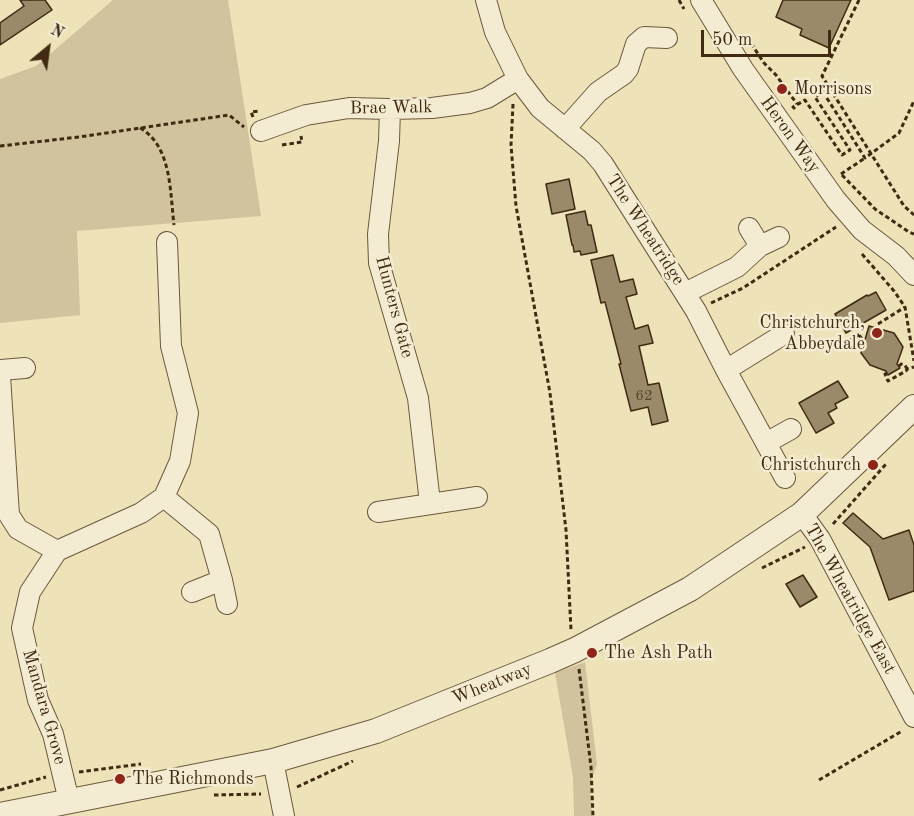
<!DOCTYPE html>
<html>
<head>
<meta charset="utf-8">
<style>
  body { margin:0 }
  #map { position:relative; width:914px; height:816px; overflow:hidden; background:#eee2b9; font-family:"Old Standard TT",serif }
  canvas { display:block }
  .north { position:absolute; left:18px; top:18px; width:60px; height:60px; -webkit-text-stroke:4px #f4ecd2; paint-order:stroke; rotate:29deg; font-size:16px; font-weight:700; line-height:24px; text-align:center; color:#402a12 }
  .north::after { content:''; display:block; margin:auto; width:21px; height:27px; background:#402a12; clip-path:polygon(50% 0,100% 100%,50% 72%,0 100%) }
  .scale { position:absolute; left:701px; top:30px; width:130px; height:27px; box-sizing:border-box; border:3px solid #402a12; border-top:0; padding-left:8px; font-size:18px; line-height:21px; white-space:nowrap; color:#402a12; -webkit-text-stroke:4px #f4ecd2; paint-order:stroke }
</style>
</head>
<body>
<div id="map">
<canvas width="914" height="816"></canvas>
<div class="north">N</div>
<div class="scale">50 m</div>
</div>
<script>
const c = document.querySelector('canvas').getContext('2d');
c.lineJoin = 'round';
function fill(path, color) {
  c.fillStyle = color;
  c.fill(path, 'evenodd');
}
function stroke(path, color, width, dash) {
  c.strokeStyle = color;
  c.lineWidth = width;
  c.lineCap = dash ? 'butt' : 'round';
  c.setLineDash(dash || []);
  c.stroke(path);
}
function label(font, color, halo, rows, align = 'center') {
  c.font = font + ' "Old Standard TT",serif';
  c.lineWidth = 5;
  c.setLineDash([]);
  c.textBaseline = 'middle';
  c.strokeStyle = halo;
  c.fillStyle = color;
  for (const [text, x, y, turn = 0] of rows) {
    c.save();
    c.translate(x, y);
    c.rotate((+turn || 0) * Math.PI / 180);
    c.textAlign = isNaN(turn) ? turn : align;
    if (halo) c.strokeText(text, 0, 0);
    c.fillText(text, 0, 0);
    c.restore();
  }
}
const green = new Path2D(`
  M113,0H228L261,216L77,231L80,315L0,323V79L36,66Z
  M585,662L597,764L590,784L592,816H574L573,777L555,673Z`);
const building = new Path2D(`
  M20,0H45L52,10L0,45V23L24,6Z
  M783,0H851L829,48L800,35L802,29L776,17Z
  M569,179L575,209L552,214L546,184Z
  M585,211L588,225H591L597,252L581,255L580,251L574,252L573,245H572L566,215Z
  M613,255L620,282L633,279L637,294L626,297L635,329L648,325L653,343L639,346L648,385L659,383L668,421L652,425L648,407L631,411L619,364H621L605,302L601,303L591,260Z
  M876,292L886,310L846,333L835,314L867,295L868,296Z
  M869,326L894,333L903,347L897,364L900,368L888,375L886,371L870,365L861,353Z
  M838,381L848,397L835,404L837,408L828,413L834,423L816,433L799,403Z
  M853,513L883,539L909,530L914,545V591L889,600L870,547L843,523Z
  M803,575L817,597L800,607L786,584Z`);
const path = new Path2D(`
  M679,0L684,9
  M859,0L822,76L904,206L914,215
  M747,37L764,63L776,75L797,104
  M513,104L511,145L516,206L550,393L566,530L571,630
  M795,109L793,107L805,100L842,155L850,150L815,97L823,92L865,158L899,133L914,101
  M253,117L251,112L260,111
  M140,128C172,146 170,193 174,225
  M282,145L302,142L301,136
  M0,146L79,137L229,115L244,127
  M841,174L865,158
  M842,175L875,209L909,232L914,234
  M862,254L894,291L905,307L914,361
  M711,303L743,288L836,227
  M878,324L905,307
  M852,339L859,349L862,339L859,335
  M849,341L860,334
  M899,366L901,364L905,365L907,369
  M887,373L885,374L888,381L906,371L907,369L914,367
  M833,524L886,464
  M762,568L805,547
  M579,669L591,767L593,816
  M79,772L141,764
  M819,780L902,731
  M297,787L353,761
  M0,790L46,777
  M214,795L261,794`);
const minor = new Path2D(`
  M486,0L495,32L518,79L540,108L592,151L603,164L696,311L726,370L785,478
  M701,0L743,69L836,200L862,230L896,256L914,275
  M390,109L389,141L378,234L379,263L418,398L430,503
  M565,129L598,92L624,74L628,69L636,44L644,37L667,38
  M261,131L306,115L349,108L390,109L432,108L470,103L487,98L518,79
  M749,228L760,246
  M685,293L737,267L760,246L779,237
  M0,370L25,368
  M726,370L784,334
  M0,376L9,515L18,529L57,551
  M766,443L791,429
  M164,497L209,534L222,580L227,604
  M378,512L477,497
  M802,514L820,539L914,717
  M192,592L222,580
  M273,761L284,816
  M69,801L53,734L38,700L22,628L30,592L57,551L141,513L164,497L180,461L188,413L171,346L167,242`);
const tertiary = new Path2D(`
  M0,815L273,761L376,731L550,661L575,650L690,589L802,514L914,407`);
const markers = [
  [782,89,6,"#8f2418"],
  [877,333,6,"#8f2418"],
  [873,465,6,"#8f2418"],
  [592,653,6,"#8f2418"],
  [120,779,6,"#8f2418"]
];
const numberNames = [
  ["62",644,396]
];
const poiNames = [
  ["Morrisons",794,89],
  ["Christchurch,",865,323,"right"],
  ["Abbeydale",865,344,"right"],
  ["Christchurch",861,465,"right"],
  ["The Ash Path",604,653],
  ["The Richmonds",132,779]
];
const streetNames = [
  ["Brae Walk",391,108,-1],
  ["Heron Way",790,135,54],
  ["The Wheatridge",645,230,57],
  ["Hunters Gate",394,307,75],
  ["The Wheatridge East",850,599,61],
  ["Wheatway",492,684,-22],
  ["Mandara Grove",44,707,74]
];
fill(green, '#d0c39d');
fill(building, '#9a8a69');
stroke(building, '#402a12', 1.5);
stroke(minor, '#6c583c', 22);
stroke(tertiary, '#6c583c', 26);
stroke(path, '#402a12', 3, [4.5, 3]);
stroke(minor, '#f4ecd2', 20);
stroke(tertiary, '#f4ecd2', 24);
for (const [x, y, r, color] of markers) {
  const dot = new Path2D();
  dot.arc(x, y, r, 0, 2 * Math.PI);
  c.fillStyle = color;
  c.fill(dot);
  stroke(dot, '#f4ecd2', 2);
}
label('15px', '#564228', null, numberNames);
label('18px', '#402a12', '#f4ecd2', poiNames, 'left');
label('18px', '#402a12', '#f4ecd2', streetNames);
</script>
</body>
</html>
